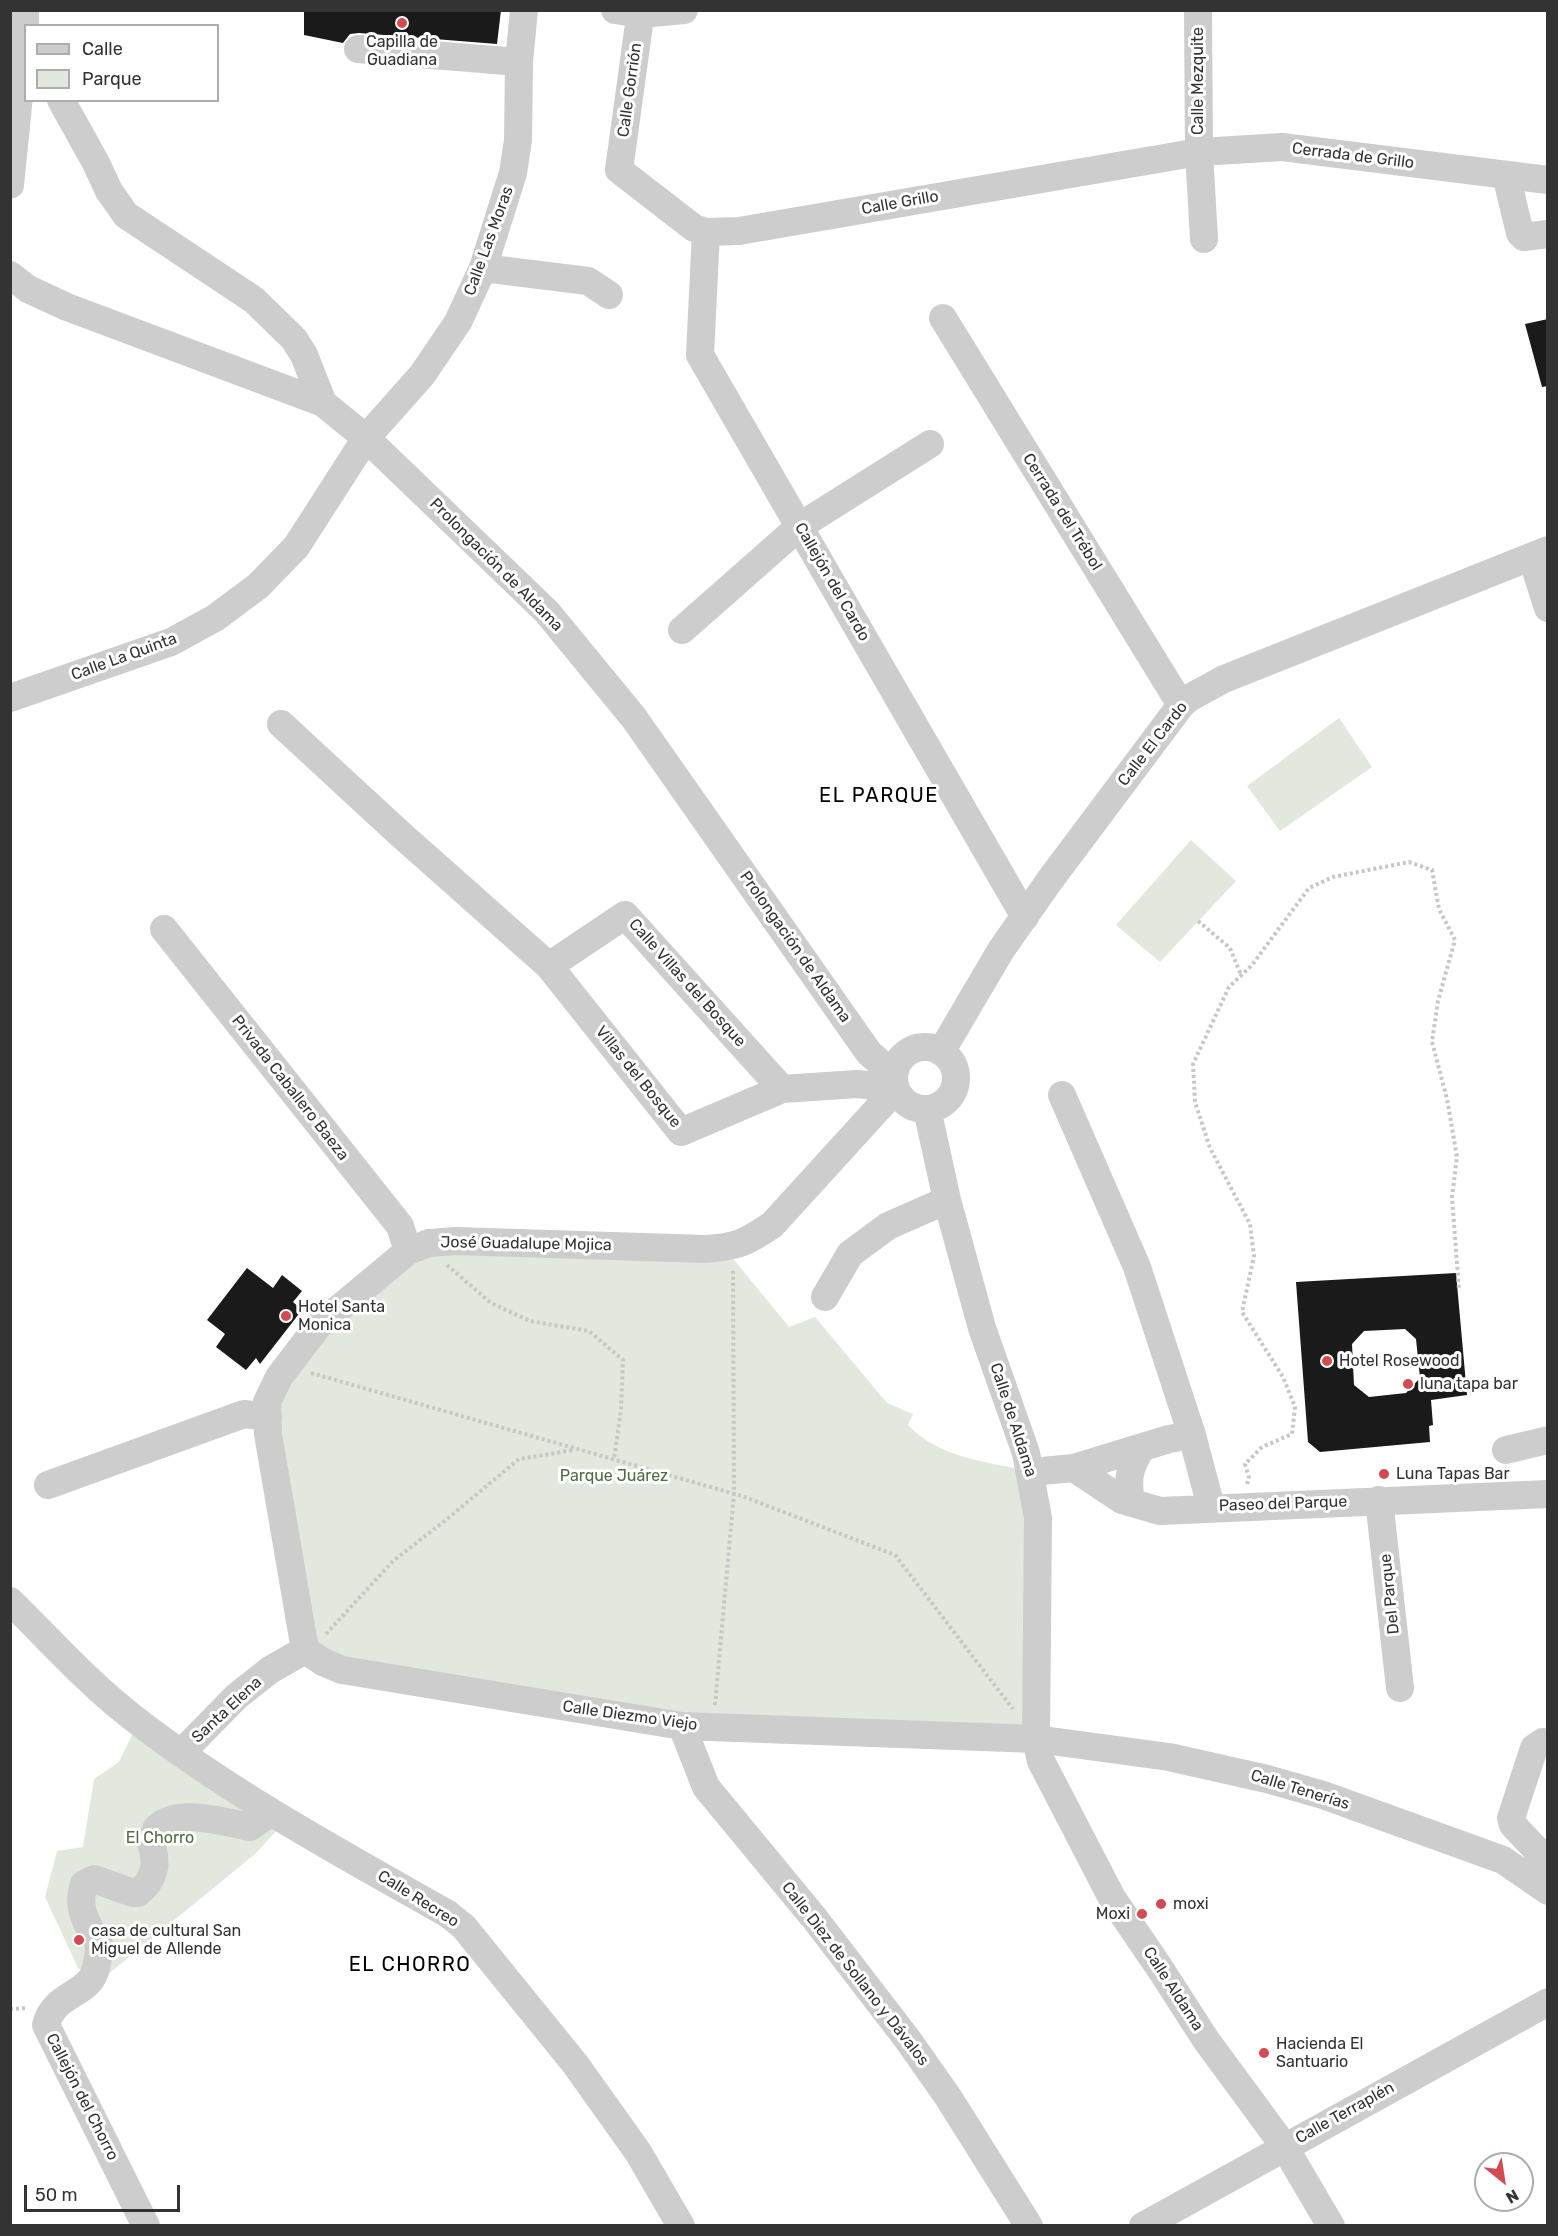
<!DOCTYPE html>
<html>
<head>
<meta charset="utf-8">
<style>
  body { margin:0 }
  #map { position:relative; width:1558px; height:2236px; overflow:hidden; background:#fff; font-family:Rubik,sans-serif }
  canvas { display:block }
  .frame { position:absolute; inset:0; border:12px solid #333; pointer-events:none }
  .legend { position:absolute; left:24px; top:24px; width:195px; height:78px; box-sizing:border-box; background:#fff; border:2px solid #adadad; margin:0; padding:8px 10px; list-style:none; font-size:18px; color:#333 }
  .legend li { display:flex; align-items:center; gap:12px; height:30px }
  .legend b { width:30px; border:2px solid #adadad }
  .north { position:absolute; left:1474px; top:2152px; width:60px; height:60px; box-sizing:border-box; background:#fff; border:2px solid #adadad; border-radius:50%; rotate:150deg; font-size:16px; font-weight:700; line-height:24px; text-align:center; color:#333 }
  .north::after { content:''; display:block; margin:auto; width:21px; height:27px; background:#d34b52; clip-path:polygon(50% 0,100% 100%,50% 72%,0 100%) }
  .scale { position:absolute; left:24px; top:2185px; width:156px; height:27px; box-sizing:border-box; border:3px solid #333; border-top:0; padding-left:8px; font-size:18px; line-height:21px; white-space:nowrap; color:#333; -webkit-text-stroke:4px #fff; paint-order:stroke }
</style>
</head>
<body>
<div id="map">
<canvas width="1558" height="2236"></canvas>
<div class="frame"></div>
<ul class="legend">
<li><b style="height:8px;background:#cdcdcd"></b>Calle</li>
<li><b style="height:16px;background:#e2e8dd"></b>Parque</li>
</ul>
<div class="north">N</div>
<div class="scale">50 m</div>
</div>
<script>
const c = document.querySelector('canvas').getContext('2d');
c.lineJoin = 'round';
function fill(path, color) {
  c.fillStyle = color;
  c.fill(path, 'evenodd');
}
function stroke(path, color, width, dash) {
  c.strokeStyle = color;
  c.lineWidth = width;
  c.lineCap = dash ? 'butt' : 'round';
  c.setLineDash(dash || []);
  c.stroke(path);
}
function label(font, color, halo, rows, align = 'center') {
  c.font = font + ' Rubik,sans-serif';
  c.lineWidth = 6;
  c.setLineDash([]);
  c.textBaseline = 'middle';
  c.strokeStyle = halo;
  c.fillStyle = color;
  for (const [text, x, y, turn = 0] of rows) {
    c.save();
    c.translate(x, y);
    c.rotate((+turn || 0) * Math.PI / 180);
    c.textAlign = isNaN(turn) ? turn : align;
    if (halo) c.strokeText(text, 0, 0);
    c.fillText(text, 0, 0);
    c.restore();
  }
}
const green = new Path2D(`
  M1339,718L1372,767L1280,831L1247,786Z
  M1191,840L1236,881L1160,962L1116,925Z
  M427,1247L730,1255L789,1327L815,1317L887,1403L913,1414L908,1425C938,1457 983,1461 1023,1470L1029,1727L691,1717L354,1665L310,1639L275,1437L285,1381L321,1333Z
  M137,1725L289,1817L255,1854L96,1984L78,1968L45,1897L57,1851L83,1847L94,1779L119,1762Z`);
const building = new Path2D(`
  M304,10H501L497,44L359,33L350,34L343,43L338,42L304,35Z
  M1548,319V386L1542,387L1525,324Z
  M247,1268L273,1288L282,1275L302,1291L293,1302L302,1310L260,1364L256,1358L246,1370L216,1347L225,1334L207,1320Z
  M1456,1273L1467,1395L1431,1400L1433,1425L1429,1426L1430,1442L1320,1452L1308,1442L1296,1282ZM1405,1329L1416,1339L1420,1378L1406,1393L1369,1397L1354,1385L1352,1344L1364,1331Z`);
const path = new Path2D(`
  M1198,921L1230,948L1241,975
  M447,1265L491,1303L530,1321L589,1331L623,1360L621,1409L614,1460
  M311,1373L742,1496L895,1555L1013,1709
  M1247,1484L1249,1478L1245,1464L1262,1447L1292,1434L1295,1407L1283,1377L1242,1312L1254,1256L1250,1224L1210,1148L1195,1102L1193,1064L1229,987L1252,965L1309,888L1333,877L1409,862L1432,870L1439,909L1455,940L1438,1001L1432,1042L1447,1099L1457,1157L1452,1197L1459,1289
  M326,1634L393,1561L447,1519L519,1459L574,1450
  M715,1705L734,1493L733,1269
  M10,2009L28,2008`);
const minor = new Path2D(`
  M615,10L641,14L684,10
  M641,10L619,170L694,228L706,232L739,231L1199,152L1282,147L1548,180
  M1198,10L1199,152L1204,239
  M358,49L519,62
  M61,100L96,163L109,191L126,215L254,300L294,339L304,355L323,403
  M1506,175L1520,233L1524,237L1548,234
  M10,185L25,36V10
  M706,232L700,355L1025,917
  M483,268L588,281L609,295
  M10,275L28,289L67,307L323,403L366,438L547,612L634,718L869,1053L894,1075
  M943,318L1181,705
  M1532,558L1548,608
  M682,630L800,526L930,444
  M10,698L171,642L215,618L258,586L296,547L366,438L422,375L458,322L483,268L513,173L518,140L519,62L524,10
  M281,724L398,832L549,966L681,1132L782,1089L857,1084L896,1088
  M164,929L400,1226L408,1251
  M549,966L625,915L782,1089
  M894 1078a31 31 0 1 1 62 0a31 31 0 1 1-62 0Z
  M941,1052L1001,950L1050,880L1181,705L1189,698L1224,679L1548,550
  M1062,1095L1137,1267L1192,1435L1211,1507
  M927,1109L947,1200L982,1328L1026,1453L1038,1518L1036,1739L1041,1761L1112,1898L1161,1970L1206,2040L1284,2146L1331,2226
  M825,1297L850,1254L888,1226L947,1200
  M1506,1450L1548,1440
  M1074,1468L1169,1439L1192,1435
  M1031,1472L1074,1468L1122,1500L1160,1511L1548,1494
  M48,1485L244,1414L268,1417
  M1379,1500L1400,1688
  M1131,1502C1127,1477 1129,1469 1142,1447
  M10,1601C50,1640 88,1683 132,1717C231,1794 340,1853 448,1914L464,1927L576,2065L638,2152L681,2226
  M305,1650L323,1662L342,1670L682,1726L1036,1739L1169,1757L1267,1779L1323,1795L1503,1860L1548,1891
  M305,1650L268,1434L267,1402L279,1377L318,1326L408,1251L429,1243L456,1241L705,1249C737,1247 745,1243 772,1225L896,1089
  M682,1726L706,1787L815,1919L908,2040L948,2097L1029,2226
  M1548,1743L1543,1742L1534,1748L1511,1818L1513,1825L1548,1862
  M181,1753L237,1696L270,1670L305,1650
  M146,2226L46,2025C54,1992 90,1996 96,1968C97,1962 100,1951 99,1944C98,1941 94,1936 92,1932C82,1915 78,1903 84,1884L94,1879L133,1893H138C155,1879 158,1864 151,1843C153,1838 154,1830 158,1827C180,1808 225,1822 250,1827L270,1813
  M1143,2226L1548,2002`);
const markers = [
  [402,23,6,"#d34b52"],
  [286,1316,6,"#d34b52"],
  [1327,1361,6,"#d34b52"],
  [1408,1384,6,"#d34b52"],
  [1384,1474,6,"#d34b52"],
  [1161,1904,6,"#d34b52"],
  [1142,1914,6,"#d34b52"],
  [79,1940,6,"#d34b52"],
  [1264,2053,6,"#d34b52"]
];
const poiNames = [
  ["Capilla de",402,42,"center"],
  ["Guadiana",402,60,"center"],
  ["Hotel Santa",298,1307],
  ["Monica",298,1325],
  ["Hotel Rosewood",1339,1361],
  ["luna tapa bar",1420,1384],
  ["Luna Tapas Bar",1396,1474],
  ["moxi",1173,1904],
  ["Moxi",1130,1914,"right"],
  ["casa de cultural San",91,1931],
  ["Miguel de Allende",91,1949],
  ["Hacienda El",1276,2044],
  ["Santuario",1276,2062]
];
const streetNames = [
  ["Calle Mezquite",1198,81,-90],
  ["Calle Gorrión",630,90,-82],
  ["Cerrada de Grillo",1353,156,7],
  ["Calle Grillo",900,203,-10],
  ["Calle Las Moras",489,241,-70],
  ["Cerrada del Trébol",1062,512,58],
  ["Prolongación de Aldama",496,565,45],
  ["Callejón del Cardo",832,582,60],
  ["Calle La Quinta",124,657,-20],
  ["Calle El Cardo",1153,744,-52],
  ["Prolongación de Aldama",795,947,55],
  ["Calle Villas del Bosque",687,983,48],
  ["Villas del Bosque",638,1077,51],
  ["Privada Caballero Baeza",290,1088,52],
  ["José Guadalupe Mojica",526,1244,1],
  ["Calle de Aldama",1013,1420,72],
  ["Paseo del Parque",1283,1504,-2],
  ["Del Parque",1390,1594,-96],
  ["Santa Elena",227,1710,-43],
  ["Calle Diezmo Viejo",630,1716,8],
  ["Calle Tenerías",1300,1790,17],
  ["Calle Recreo",418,1899,32],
  ["Calle Diez de Sollano y Dávalos",855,1974,52],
  ["Calle Aldama",1173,1989,57],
  ["Callejón del Chorro",82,2097,63],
  ["Calle Terraplén",1345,2113,-29]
];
const parkNames = [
  ["Parque Juárez",614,1476],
  ["El Chorro",160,1838]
];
const quarterNames = [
  ["EL PARQUE",879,796],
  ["EL CHORRO",410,1965]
];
fill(green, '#e2e8dd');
fill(building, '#1a1a1a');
stroke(path, '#c7c7c7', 4, [3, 3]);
stroke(minor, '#cdcdcd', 28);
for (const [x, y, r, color] of markers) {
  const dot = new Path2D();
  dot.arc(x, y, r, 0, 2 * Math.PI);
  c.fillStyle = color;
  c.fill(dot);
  stroke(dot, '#fff', 2);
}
label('16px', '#333', '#fff', poiNames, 'left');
label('16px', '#333', '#fff', streetNames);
label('16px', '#556a44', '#fff', parkNames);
c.letterSpacing = '1.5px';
label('20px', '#000', '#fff', quarterNames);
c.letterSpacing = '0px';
</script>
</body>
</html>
